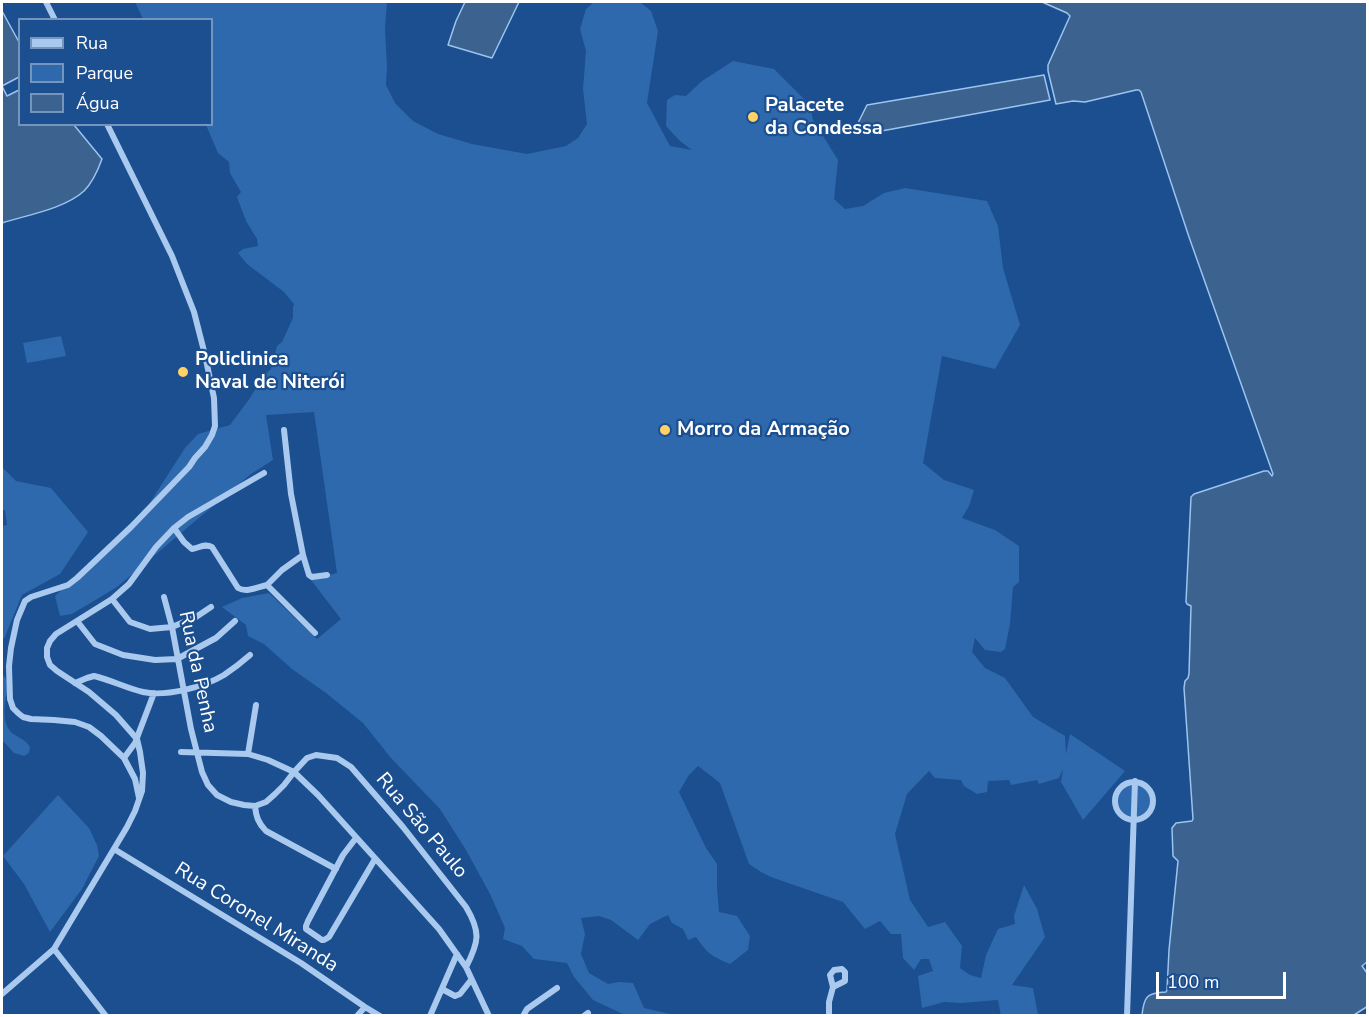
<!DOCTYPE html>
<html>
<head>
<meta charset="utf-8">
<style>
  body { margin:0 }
  #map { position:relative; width:1369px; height:1017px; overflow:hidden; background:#1b4f8f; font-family:"Nunito Sans",sans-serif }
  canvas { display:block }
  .frame { position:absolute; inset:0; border:3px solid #fff; pointer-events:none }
  .legend { position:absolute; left:18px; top:18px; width:195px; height:108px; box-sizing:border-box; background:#1b4f8f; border:2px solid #7695bc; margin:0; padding:8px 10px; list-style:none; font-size:18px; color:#fff }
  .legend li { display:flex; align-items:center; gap:12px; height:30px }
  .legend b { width:30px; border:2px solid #7695bc }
  .scale { position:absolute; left:1156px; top:972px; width:130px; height:27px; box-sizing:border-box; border:3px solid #fff; border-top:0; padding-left:8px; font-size:18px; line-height:21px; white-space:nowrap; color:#fff; -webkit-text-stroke:4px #1b4f8f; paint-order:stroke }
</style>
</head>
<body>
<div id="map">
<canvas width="1369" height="1017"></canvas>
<div class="frame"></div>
<ul class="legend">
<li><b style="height:8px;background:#a9c9ee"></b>Rua</li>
<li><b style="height:16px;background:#2e69ad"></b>Parque</li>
<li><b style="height:16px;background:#3c6290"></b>Água</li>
</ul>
<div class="scale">100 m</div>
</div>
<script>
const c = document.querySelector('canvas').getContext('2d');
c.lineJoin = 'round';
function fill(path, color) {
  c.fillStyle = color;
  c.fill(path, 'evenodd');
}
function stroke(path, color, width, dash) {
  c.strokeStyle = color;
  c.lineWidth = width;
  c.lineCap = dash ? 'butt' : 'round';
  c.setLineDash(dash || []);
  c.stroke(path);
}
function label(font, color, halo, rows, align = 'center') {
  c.font = font + ' "Nunito Sans",sans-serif';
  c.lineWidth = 4.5;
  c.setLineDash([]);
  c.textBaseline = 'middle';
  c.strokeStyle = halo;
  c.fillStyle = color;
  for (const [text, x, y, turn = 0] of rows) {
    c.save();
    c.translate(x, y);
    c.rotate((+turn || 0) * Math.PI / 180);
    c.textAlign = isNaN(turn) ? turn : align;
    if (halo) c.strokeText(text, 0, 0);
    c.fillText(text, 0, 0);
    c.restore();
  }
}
const green = new Path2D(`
  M135,2H387L385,29L387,67L386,85L395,103L413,121L438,134L472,144L527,154L566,146L578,138L587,124L583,89L586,51L580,29L586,9L594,2H640L651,11L658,31L647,103L670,146L692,150L680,141L666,126L667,100L675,95L686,96L702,81L733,61L774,69L810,105L813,120L838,160L834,199L845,209L863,206L884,193L905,188L987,201L998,226L1003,268L1020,325L995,369L942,356L923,463L944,480L974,490L969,506L962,518L995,530L1019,546V582L1013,587L1010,624L1005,649L1001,652L985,650L975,638L972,652L985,668L1005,678L1033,717L1065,736L1066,754L1070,734L1125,771L1083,820L1061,782L1063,769L1059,778L1039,784L1037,780L1011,785L1009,780L988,781L987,792L977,794L964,786L961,780L935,778L929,771L907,794L895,834L910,900L928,927L945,922L962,946L960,968L970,975L981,978L986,955L998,929L1015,924L1014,916L1024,885L1037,909L1045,937L1012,985L1033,988L1038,1015L1001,1016L998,1000L962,1003L944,1002L922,1008L918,976L933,971L929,959H921L914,970L903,958L901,934H891L880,921L865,929L843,902L771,877L761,872L749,864L720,783L698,766L689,775L679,792L706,848L717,864V888L719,912L737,916L750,936L748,950L730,964C711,956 708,954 696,937L688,940L683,929L672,923L668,915L650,924L638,940L611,920L599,916L581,918L585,934L581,954L589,973L608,984L619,982L633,983L644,1008L674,1015H625L593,1000L574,977L567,963L534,959L522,946L503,939L505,928L490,894L466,850L440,809L391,758L363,723L326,693L292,669L264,644L248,636L246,625L222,607L242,598L269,593L317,639L341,619L311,580L337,573L314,412L266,415L273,460L251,474L117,587L72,614L60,616L55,596L140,518L185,448L198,434L230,425L250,398L264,375L271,369L277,346L282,342L293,318V307L294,304L284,292L247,264L238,253L243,249L258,246L257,239L246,221L237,197L241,192L230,173L229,162L218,153L206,125L212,124V20L143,19Z
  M61,336L66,356L27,363L23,343Z
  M2,467L16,481L51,488L88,532L60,574L22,595L4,639L2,638V526L7,525L5,511L2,509Z
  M2,673L9,684C5,699 0,722 12,733C19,738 26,740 30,747L29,753L24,756L14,753L5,743L2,741Z
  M1133,783V818C1112,812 1112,787 1133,783Z
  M1137,783C1157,788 1157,813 1136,818Z
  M58,795L89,828L97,845L99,856L82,889L50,932L24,884L3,856Z`);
const water = new Path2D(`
  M465,2H519L492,58L448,45L456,21Z
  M1042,2H1367L1368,961L1362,966L1367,973L1368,1006L1354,1015H1142C1144,996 1147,993 1166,992L1167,990L1169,950L1178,861L1173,856L1172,828L1176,823L1192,821L1193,819L1184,688L1185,681L1188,678L1189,674L1191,606L1187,604L1186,602L1191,497L1194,494L1264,471H1268L1272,476L1273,474L1189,237L1141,92L1139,90H1136L1085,102L1073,101L1056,104L1048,71V65L1070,16L1067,13Z
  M2,11L19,42V77L2,86L7,96L19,90L20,124L74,125L102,159C98,170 92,183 84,191C64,209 27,215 2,223Z
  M1044,75L1050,100L876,132L858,123L867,105Z`);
const street = new Path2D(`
  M46,2L55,20
  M107,124L172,256L194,312L205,355L214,398L215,426L212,435L205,447L195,458L189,467L131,527L77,578L68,585L31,597L25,601L17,620L11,648L9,666L10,699L13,708L18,713L23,717L31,719L54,720L75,722L89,727L101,736L124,758L135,779L139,798
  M174,528L184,542L192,549C199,548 205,543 212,547L238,588C247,593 258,587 267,585L315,633
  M303,555L309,575L312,577L327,575
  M267,585L282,570L303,555L291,494L284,430
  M164,597L172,627L191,729L202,772L208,785L217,795L231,802L244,805L255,806L266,802L275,794L284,785L294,772L307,758L316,755L337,758L351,767L403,827L466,907C481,932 479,942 466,967
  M112,599L130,622L150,629L172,627L196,617L211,607
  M77,621L95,644L123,655L155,660L177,659L216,638L235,621
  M75,683L87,678L94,676C111,680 126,688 143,692C166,697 204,687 224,675C233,669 242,662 250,655
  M181,752L248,754L268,760L294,772L318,795L439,929L466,967L489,1016
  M248,754L256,705
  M124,758L135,743L154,693
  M1115 801a19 19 0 1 1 38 0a19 19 0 1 1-38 0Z
  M255,806C256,816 258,823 266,831L336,869
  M356,838L343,855L308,921L306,926V929L322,940H324L329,937L375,859
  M114,849L301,963L365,1007L380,1016
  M54,949L106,1016
  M442,989L455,996L460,994L471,980
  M2,994L54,949L127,827L135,811L142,791L143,773L140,752L137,739L116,715L89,692L57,671L50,665L47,657V648L50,641L56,634L112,599L129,584L156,547L174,528L188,517L264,473
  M357,1016L365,1007
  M430,1016L457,954
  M523,1016L527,1009L557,988
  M584,1016L588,1013
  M829,1016V1002L833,987L845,981V972L842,969L834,970L830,975L833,987
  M1127,1016L1135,781`);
const markers = [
  [753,117,6,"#ffd166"],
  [183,372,6,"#ffd166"],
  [665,430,6,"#ffd166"]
];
const poiNames = [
  ["Palacete",765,106],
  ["da Condessa",765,129],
  ["Policlinica",195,360],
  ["Naval de Niterói",195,383],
  ["Morro da Armação",677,430]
];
const streetNames = [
  ["Rua da Penha",197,672,78],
  ["Rua São Paulo",421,826,50],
  ["Rua Coronel Miranda",256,918,32]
];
fill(green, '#2e69ad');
fill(water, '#3c6290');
stroke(water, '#9cc4f0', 1.5);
stroke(street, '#a9c9ee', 6);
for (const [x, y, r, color] of markers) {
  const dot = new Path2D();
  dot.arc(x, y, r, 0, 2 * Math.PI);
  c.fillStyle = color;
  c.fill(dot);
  stroke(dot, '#1b4f8f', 2);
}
label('bold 20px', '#fff', '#1b4f8f', poiNames, 'left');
label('20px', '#fff', '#1b4f8f', streetNames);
</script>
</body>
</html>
